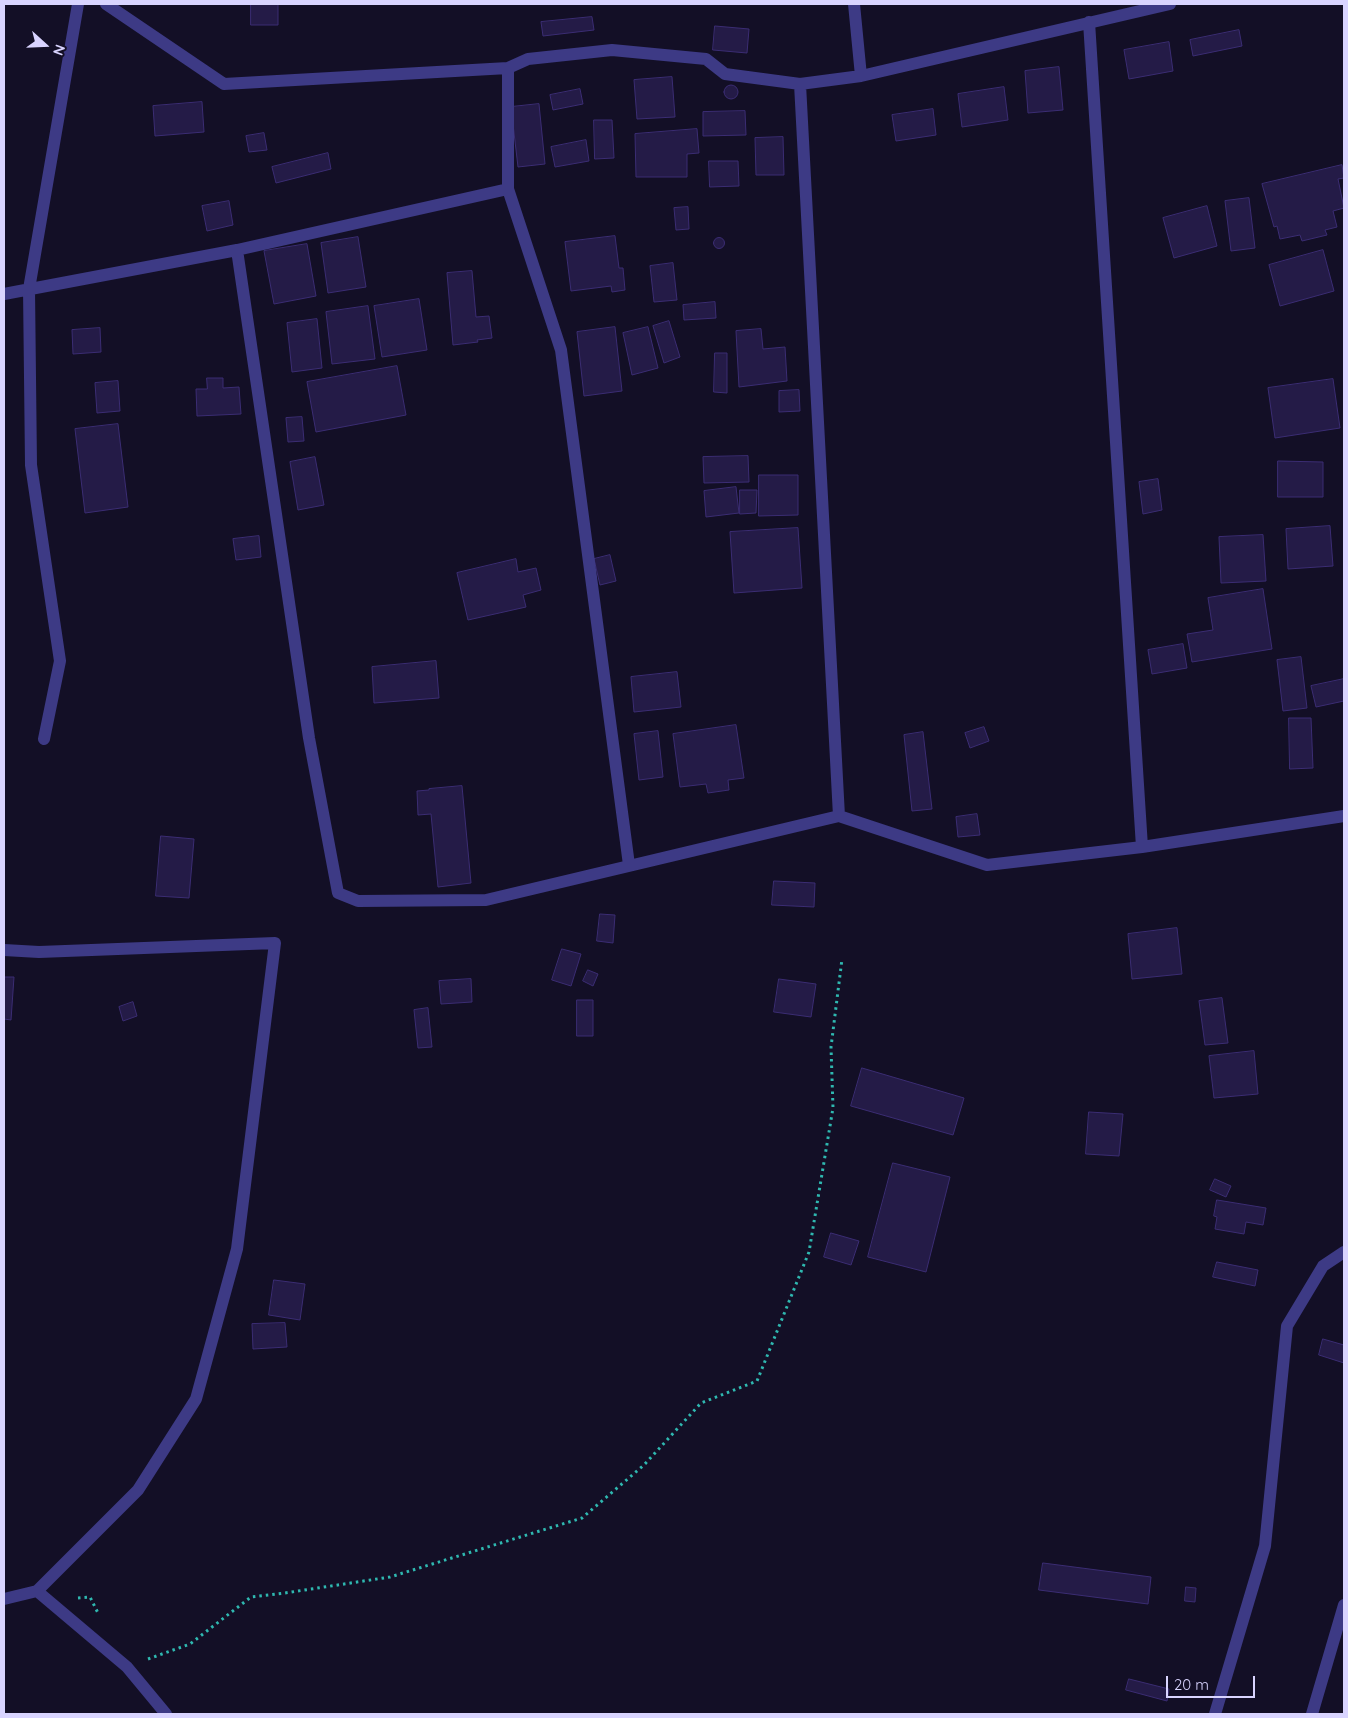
<!DOCTYPE html>
<html>
<head>
<meta charset="utf-8">
<style>
  body { margin:0 }
  #map { position:relative; width:1348px; height:1718px; overflow:hidden; background:#130f26; font-family:Quicksand,sans-serif }
  canvas { display:block }
  .frame { position:absolute; inset:0; border:5px solid #d9d4ff; pointer-events:none }
  .north { position:absolute; left:20px; top:20px; width:50px; height:50px; -webkit-text-stroke:4px #130f26; paint-order:stroke; rotate:110deg; font-size:14px; font-weight:700; line-height:20px; text-align:center; color:#d9d4ff }
  .north::after { content:''; display:block; margin:auto; width:18px; height:22px; background:#d9d4ff; clip-path:polygon(50% 0,100% 100%,50% 72%,0 100%) }
  .scale { position:absolute; left:1166px; top:1676px; width:89px; height:22px; box-sizing:border-box; border:2px solid #d9d4ff; border-top:0; padding-left:6px; font-size:15px; line-height:18px; white-space:nowrap; color:#d9d4ff; -webkit-text-stroke:4px #130f26; paint-order:stroke }
</style>
</head>
<body>
<div id="map">
<canvas width="1348" height="1718"></canvas>
<div class="frame"></div>
<div class="north">N</div>
<div class="scale">20 m</div>
</div>
<script>
const c = document.querySelector('canvas').getContext('2d');
c.lineJoin = 'round';
function fill(path, color) {
  c.fillStyle = color;
  c.fill(path, 'evenodd');
}
function stroke(path, color, width, dash) {
  c.strokeStyle = color;
  c.lineWidth = width;
  c.lineCap = dash ? 'butt' : 'round';
  c.setLineDash(dash || []);
  c.stroke(path);
}
const building = new Path2D(`
  M251,4H278V25H251Z
  M592,17L594,30L543,36L541,22Z
  M715,26L749,29L747,53L713,50Z
  M1239,30L1242,46L1193,56L1190,40Z
  M1169,42L1173,71L1129,79L1124,50Z
  M1059,67L1063,110L1028,113L1025,71Z
  M672,77L675,117L637,119L634,80Z
  M724 92a7 7 0 1 1 14 0a7 7 0 1 1-14 0Z
  M1004,87L1008,120L962,127L958,94Z
  M580,89L583,104L553,110L550,95Z
  M202,102L204,132L155,136L153,106Z
  M539,104L545,164L518,167L511,107Z
  M933,109L936,135L896,141L892,115Z
  M745,111L746,135L703,136V112Z
  M594,120H612L614,158L595,159Z
  M697,129L699,153L687,154V177H636L635,134Z
  M264,133L267,150L249,152L246,136Z
  M783,137L784,175H756L755,138Z
  M586,140L589,161L555,167L551,147Z
  M328,153L331,169L276,183L272,167Z
  M709,161H738L739,186L710,187Z
  M1342,165L1344,178L1338,179L1344,208L1333,211L1337,227L1325,230L1327,235L1302,241L1300,235L1280,239L1277,226L1274,227L1262,184Z
  M1249,198L1255,248L1231,251L1225,201Z
  M229,201L233,225L207,231L202,206Z
  M1207,206L1217,246L1174,258L1163,218Z
  M688,207L689,229L676,230L674,208Z
  M615,236L619,268H623L625,290L612,292L611,286L571,291L565,242Z
  M358,237L366,287L328,293L321,243Z
  M713.5 243a5.5 5.5 0 1 1 11 0a5.5 5.5 0 1 1-11 0Z
  M307,244L316,296L274,304L264,251Z
  M1323,250L1334,291L1280,306L1269,265Z
  M673,263L677,300L654,302L650,266Z
  M472,271L476,317L489,316L492,338L477,340L478,342L453,345L447,273Z
  M419,299L427,350L382,357L374,306Z
  M715,302L716,318L684,320L683,305Z
  M368,306L375,359L332,364L326,312Z
  M317,319L322,368L292,372L287,323Z
  M669,321L680,357L664,363L653,326Z
  M615,327L622,391L584,396L577,332Z
  M648,327L658,368L632,375L623,333Z
  M100,328L101,352L73,354L72,330Z
  M761,329L763,349L785,347L787,381L739,387L736,331Z
  M715,353H727V393L714,392Z
  M397,366L406,415L316,432L307,382Z
  M207,378H223V388L239,387L241,414L197,416L196,389H207Z
  M1333,379L1340,428L1275,438L1268,388Z
  M118,381L120,411L97,413L95,383Z
  M799,390L800,411L779,412V391Z
  M302,417L304,441L288,442L286,418Z
  M118,424L128,507L85,513L75,429Z
  M748,456L749,482L704,483L703,457Z
  M315,457L324,505L298,510L290,462Z
  M1278,461L1323,462V497H1278Z
  M759,475H798V515L759,516Z
  M1158,479L1162,510L1143,514L1139,482Z
  M736,487L739,513L706,517L704,491Z
  M740,490H757L756,513L740,514Z
  M1330,526L1333,566L1288,569L1286,529Z
  M798,528L802,588L734,593L730,532Z
  M1263,535L1266,581L1221,583L1219,537Z
  M259,536L261,557L236,560L233,539Z
  M610,555L616,581L600,585L594,559Z
  M516,559L518,572L536,568L541,590L523,595L526,607L468,620L457,573Z
  M1263,589L1272,649L1192,662L1187,634L1213,630L1208,598Z
  M1183,644L1187,668L1152,674L1148,650Z
  M1301,657L1307,708L1283,711L1277,660Z
  M436,661L439,698L374,703L372,667Z
  M677,672L681,707L634,712L631,677Z
  M1344,679V701L1316,707L1311,686Z
  M1289,718H1311L1313,768L1290,769Z
  M736,725L744,778L728,780L729,790L708,793L706,784L680,787L673,734Z
  M984,727L989,741L970,748L965,733Z
  M658,731L663,777L639,780L634,734Z
  M923,732L932,809L912,811L904,735Z
  M462,786L471,883L438,887L431,814L418,815L417,791L429,790V789Z
  M977,814L980,835L958,837L956,817Z
  M161,836L194,839L189,898L156,896Z
  M774,881L815,883L814,907L772,905Z
  M600,914L615,915L613,943L597,941Z
  M1177,928L1182,974L1132,979L1128,934Z
  M562,949L581,954L571,986L552,980Z
  M588,970L598,974L593,986L583,981Z
  M4,977H14L11,1020L4,1019Z
  M471,979L472,1002L441,1004L439,981Z
  M779,979L816,984L811,1017L774,1012Z
  M1222,998L1228,1043L1205,1045L1199,1001Z
  M577,1000H593V1036H577Z
  M133,1002L137,1016L123,1021L119,1007Z
  M428,1008L432,1047L418,1048L414,1010Z
  M1254,1051L1258,1094L1214,1098L1209,1056Z
  M862,1068L964,1098L953,1135L851,1106Z
  M1089,1112L1123,1114L1119,1156L1086,1154Z
  M893,1163L950,1177L926,1272L868,1257Z
  M1215,1179L1231,1186L1226,1197L1210,1190Z
  M1217,1200L1266,1208L1263,1225L1246,1222L1244,1234L1215,1229L1217,1217L1214,1216Z
  M831,1233L859,1241L851,1265L824,1257Z
  M1217,1262L1258,1270L1255,1286L1213,1277Z
  M274,1280L305,1284L300,1320L269,1315Z
  M285,1323L287,1347L253,1349L252,1324Z
  M1323,1339L1344,1345V1363L1319,1355Z
  M1043,1563L1151,1577L1148,1604L1039,1590Z
  M1186,1587L1196,1588L1195,1602L1185,1601Z
  M1129,1679L1169,1689L1167,1701L1126,1690Z`);
const path = new Path2D(`
  M78,1598L90,1597L98,1613
  M148,1659L190,1644L251,1597L285,1593L390,1577L582,1518L644,1465L701,1403L757,1381L809,1252L833,1108L831,1047L842,959`);
const minor = new Path2D(`
  M106,4L224,84L508,68
  M854,4L861,76
  M1089,22L1142,847
  M800,84L839,816L987,865L1142,847L1344,816
  M237,250L309,738L338,893L358,901L486,900L839,816
  M4,294L237,250L508,189
  M44,739L60,661L31,465L29,289L78,4
  M629,865L561,350L508,189V68L528,59L612,50L706,59L725,74L800,84L861,76L1170,4
  M4,950L39,952L275,943L237,1249L196,1399L138,1490L37,1591L4,1599
  M37,1591L127,1667L166,1714
  M1215,1714L1265,1546L1287,1326L1323,1266L1344,1252
  M1312,1714L1344,1605`);
fill(building, '#241b47');
stroke(building, '#3b2d73', 1);
stroke(path, '#2fb8b0', 3, [2.5, 4]);
stroke(minor, '#3d3a85', 12);
</script>
</body>
</html>
